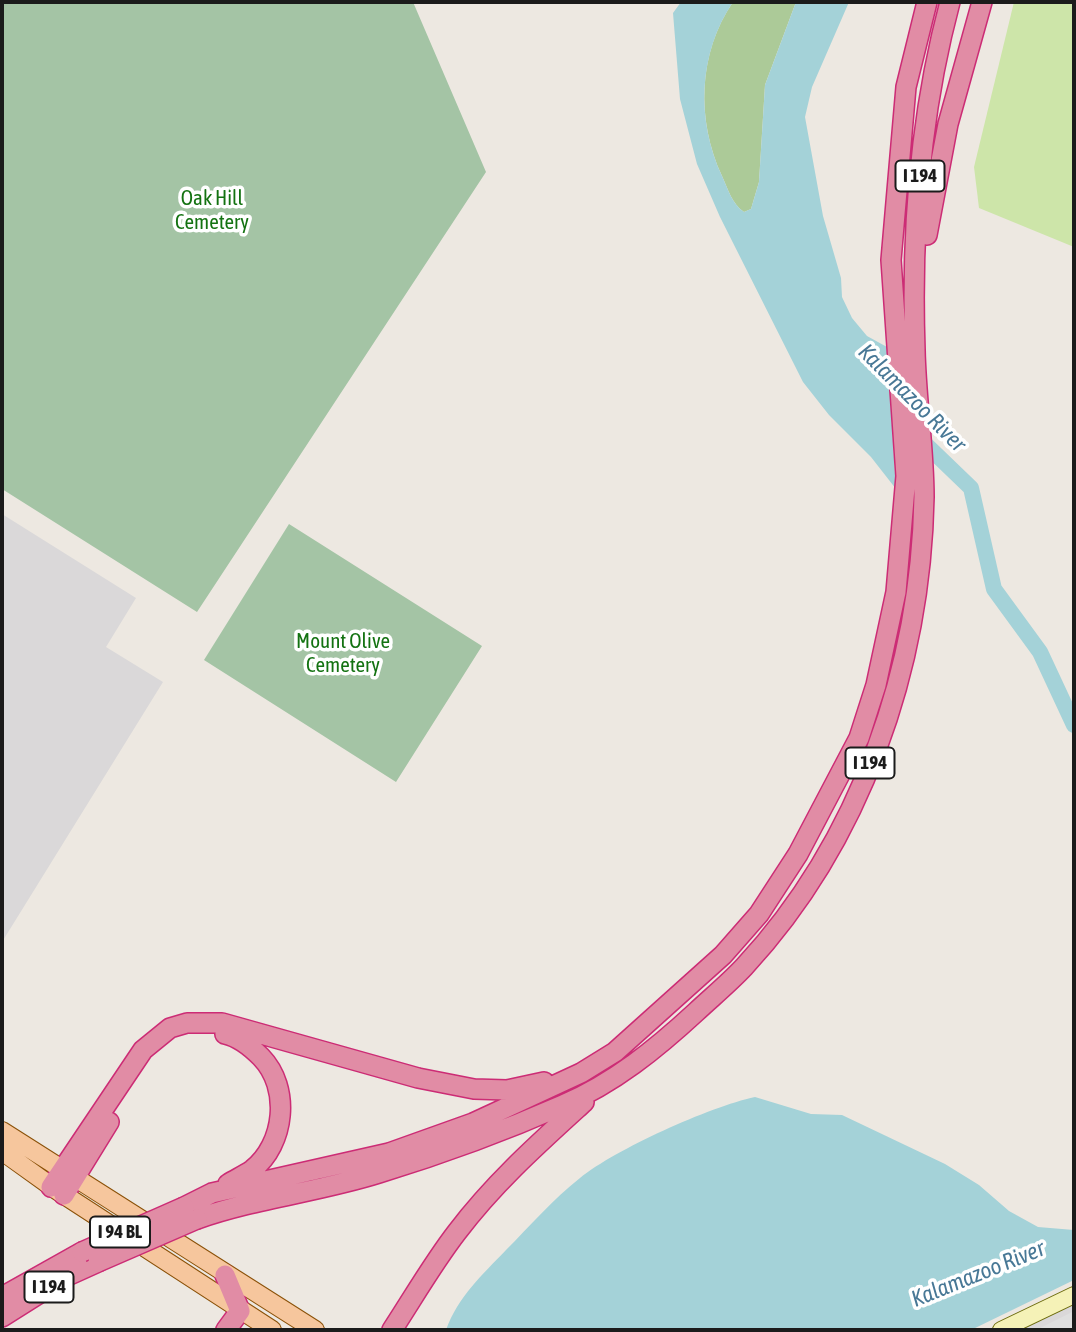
<!DOCTYPE html>
<html>
<head>
<meta charset="utf-8">
<style>
  body { margin:0 }
  #map { position:relative; width:1076px; height:1332px; overflow:hidden; background:#ede8e1; font-family:"Asap Condensed",sans-serif }
  canvas { display:block }
  .frame { position:absolute; inset:0; border:4px solid #1b1b1b; pointer-events:none }
</style>
</head>
<body>
<div id="map">
<canvas width="1076" height="1332"></canvas>
<div class="frame"></div>
</div>
<script>
const c = document.querySelector('canvas').getContext('2d');
c.lineJoin = 'round';
function fill(path, color) {
  c.fillStyle = color;
  c.fill(path, 'evenodd');
}
function stroke(path, color, width, dash) {
  c.strokeStyle = color;
  c.lineWidth = width;
  c.lineCap = dash ? 'butt' : 'round';
  c.setLineDash(dash || []);
  c.stroke(path);
}
function label(font, color, halo, rows, align = 'center') {
  c.font = font + ' "Asap Condensed",sans-serif';
  c.lineWidth = 7;
  c.setLineDash([]);
  c.textBaseline = 'middle';
  c.strokeStyle = halo;
  c.fillStyle = color;
  for (const [text, x, y, turn = 0] of rows) {
    c.save();
    c.translate(x, y);
    c.rotate((+turn || 0) * Math.PI / 180);
    c.textAlign = isNaN(turn) ? turn : align;
    if (halo) c.strokeText(text, 0, 0);
    c.fillText(text, 0, 0);
    c.restore();
  }
}
const residential = new Path2D(`
  M2,514L136,598L106,647L163,682L2,942Z
  M1074,1303V1330H1016Z`);
const grass = new Path2D(`
  M1014,2H1074V247L979,208L974,167Z`);
const forest = new Path2D(`
  M733,2H796L765,85L759,182L751,209L744,212C732,204 728,189 722,176C696,120 698,53 733,2Z`);
const cemetery = new Path2D(`
  M2,2H413L486,172L197,612L2,489Z
  M289,524L482,646L396,782L204,660Z`);
const parking = new Path2D(`
  M1074,1311V1330H1036Z`);
const water = new Path2D(`
  M681,2H733C698,54 696,120 722,176C728,189 732,204 744,212L751,209L759,182L765,85L796,2H849L812,87L805,117L823,216L841,278L842,297L852,318L867,336L887,347L896,489L871,457L829,415L803,382L720,217L697,164L680,99L673,13Z
  M755,1097L811,1114L842,1115L945,1164L979,1185L1009,1211L1038,1227L1074,1230V1280L971,1330H446C458,1297 482,1275 506,1250C530,1226 553,1199 580,1178C616,1149 709,1107 755,1097Z`);
const river = new Path2D(`
  M917,436L971,488L994,589L1040,652L1074,725`);
const secondary = new Path2D(`
  M1001,1330L1074,1295`);
const primary = new Path2D(`
  M2,1131L315,1330
  M2,1151L55,1189L272,1330`);
const highway = new Path2D(`
  M927,235L948,124L982,2
  M225,1034C239,1037 251,1047 261,1057C291,1088 285,1144 252,1170C245,1175 236,1179 228,1184
  M51,1187L143,1050L170,1028L187,1023H222L418,1078L474,1089L507,1090L544,1082
  M64,1195L109,1122
  M184,1207L212,1193L389,1153L473,1123L581,1073L615,1052L723,955L759,914L798,854L859,738L876,685L896,592L906,476L891,260L906,87L927,2
  M197,1219C257,1198 319,1192 379,1173C441,1154 504,1131 563,1105C614,1083 656,1049 696,1012C712,997 729,983 744,967C861,841 921,667 924,497C924,448 916,399 915,350C911,234 920,114 950,2
  M225,1275L240,1311L226,1330
  M2,1297L82,1252
  M2,1317L67,1276L98,1262
  M392,1330C413,1298 433,1263 457,1232C494,1183 539,1143 584,1102`);
const highwayBridge = new Path2D(`
  M82,1252L184,1207
  M98,1262L197,1219`);
const shields = [
  [920,176,49],
  [870,763,49],
  [120,1232,60],
  [49,1287,49]
];
const shieldNames = [
  ["I 194",920,176],
  ["I 194",870,763],
  ["I 94 BL",120,1232],
  ["I 194",49,1287]
];
const parkNames = [
  ["Oak Hill",212,198],
  ["Cemetery",212,222],
  ["Mount Olive",343,641],
  ["Cemetery",343,665]
];
const waterNames = [
  ["Kalamazoo River",912,398,45],
  ["Kalamazoo River",978,1274,-22]
];
fill(residential, '#dad8d9');
fill(grass, '#cde5a9');
fill(forest, '#acca98');
fill(cemetery, '#a4c4a5');
fill(parking, '#dfdfdf');
fill(water, '#a4d2d8');
stroke(river, '#a4d2d8', 16);
stroke(secondary, '#6b6a0a', 18);
stroke(primary, '#8b5108', 20);
stroke(highway, '#cc2c75', 22);
stroke(secondary, '#f5f2b7', 16);
stroke(primary, '#f6c69d', 18);
stroke(highway, '#e18ca5', 19);
stroke(highwayBridge, '#cc2c75', 22, []);
stroke(highwayBridge, '#e18ca5', 19);
for (const [x, y, w] of shields) {
  const box = new Path2D();
  box.roundRect(x - w / 2, y - 15.5, w, 31, 5);
  c.fillStyle = '#fff';
  c.fill(box);
  stroke(box, '#1b1b1b', 2);
}
label('bold 19px', '#1b1b1b', null, shieldNames);
label('21px', '#137211', '#fff', parkNames);
label('italic 23px', '#487896', '#fff', waterNames);
</script>
</body>
</html>
